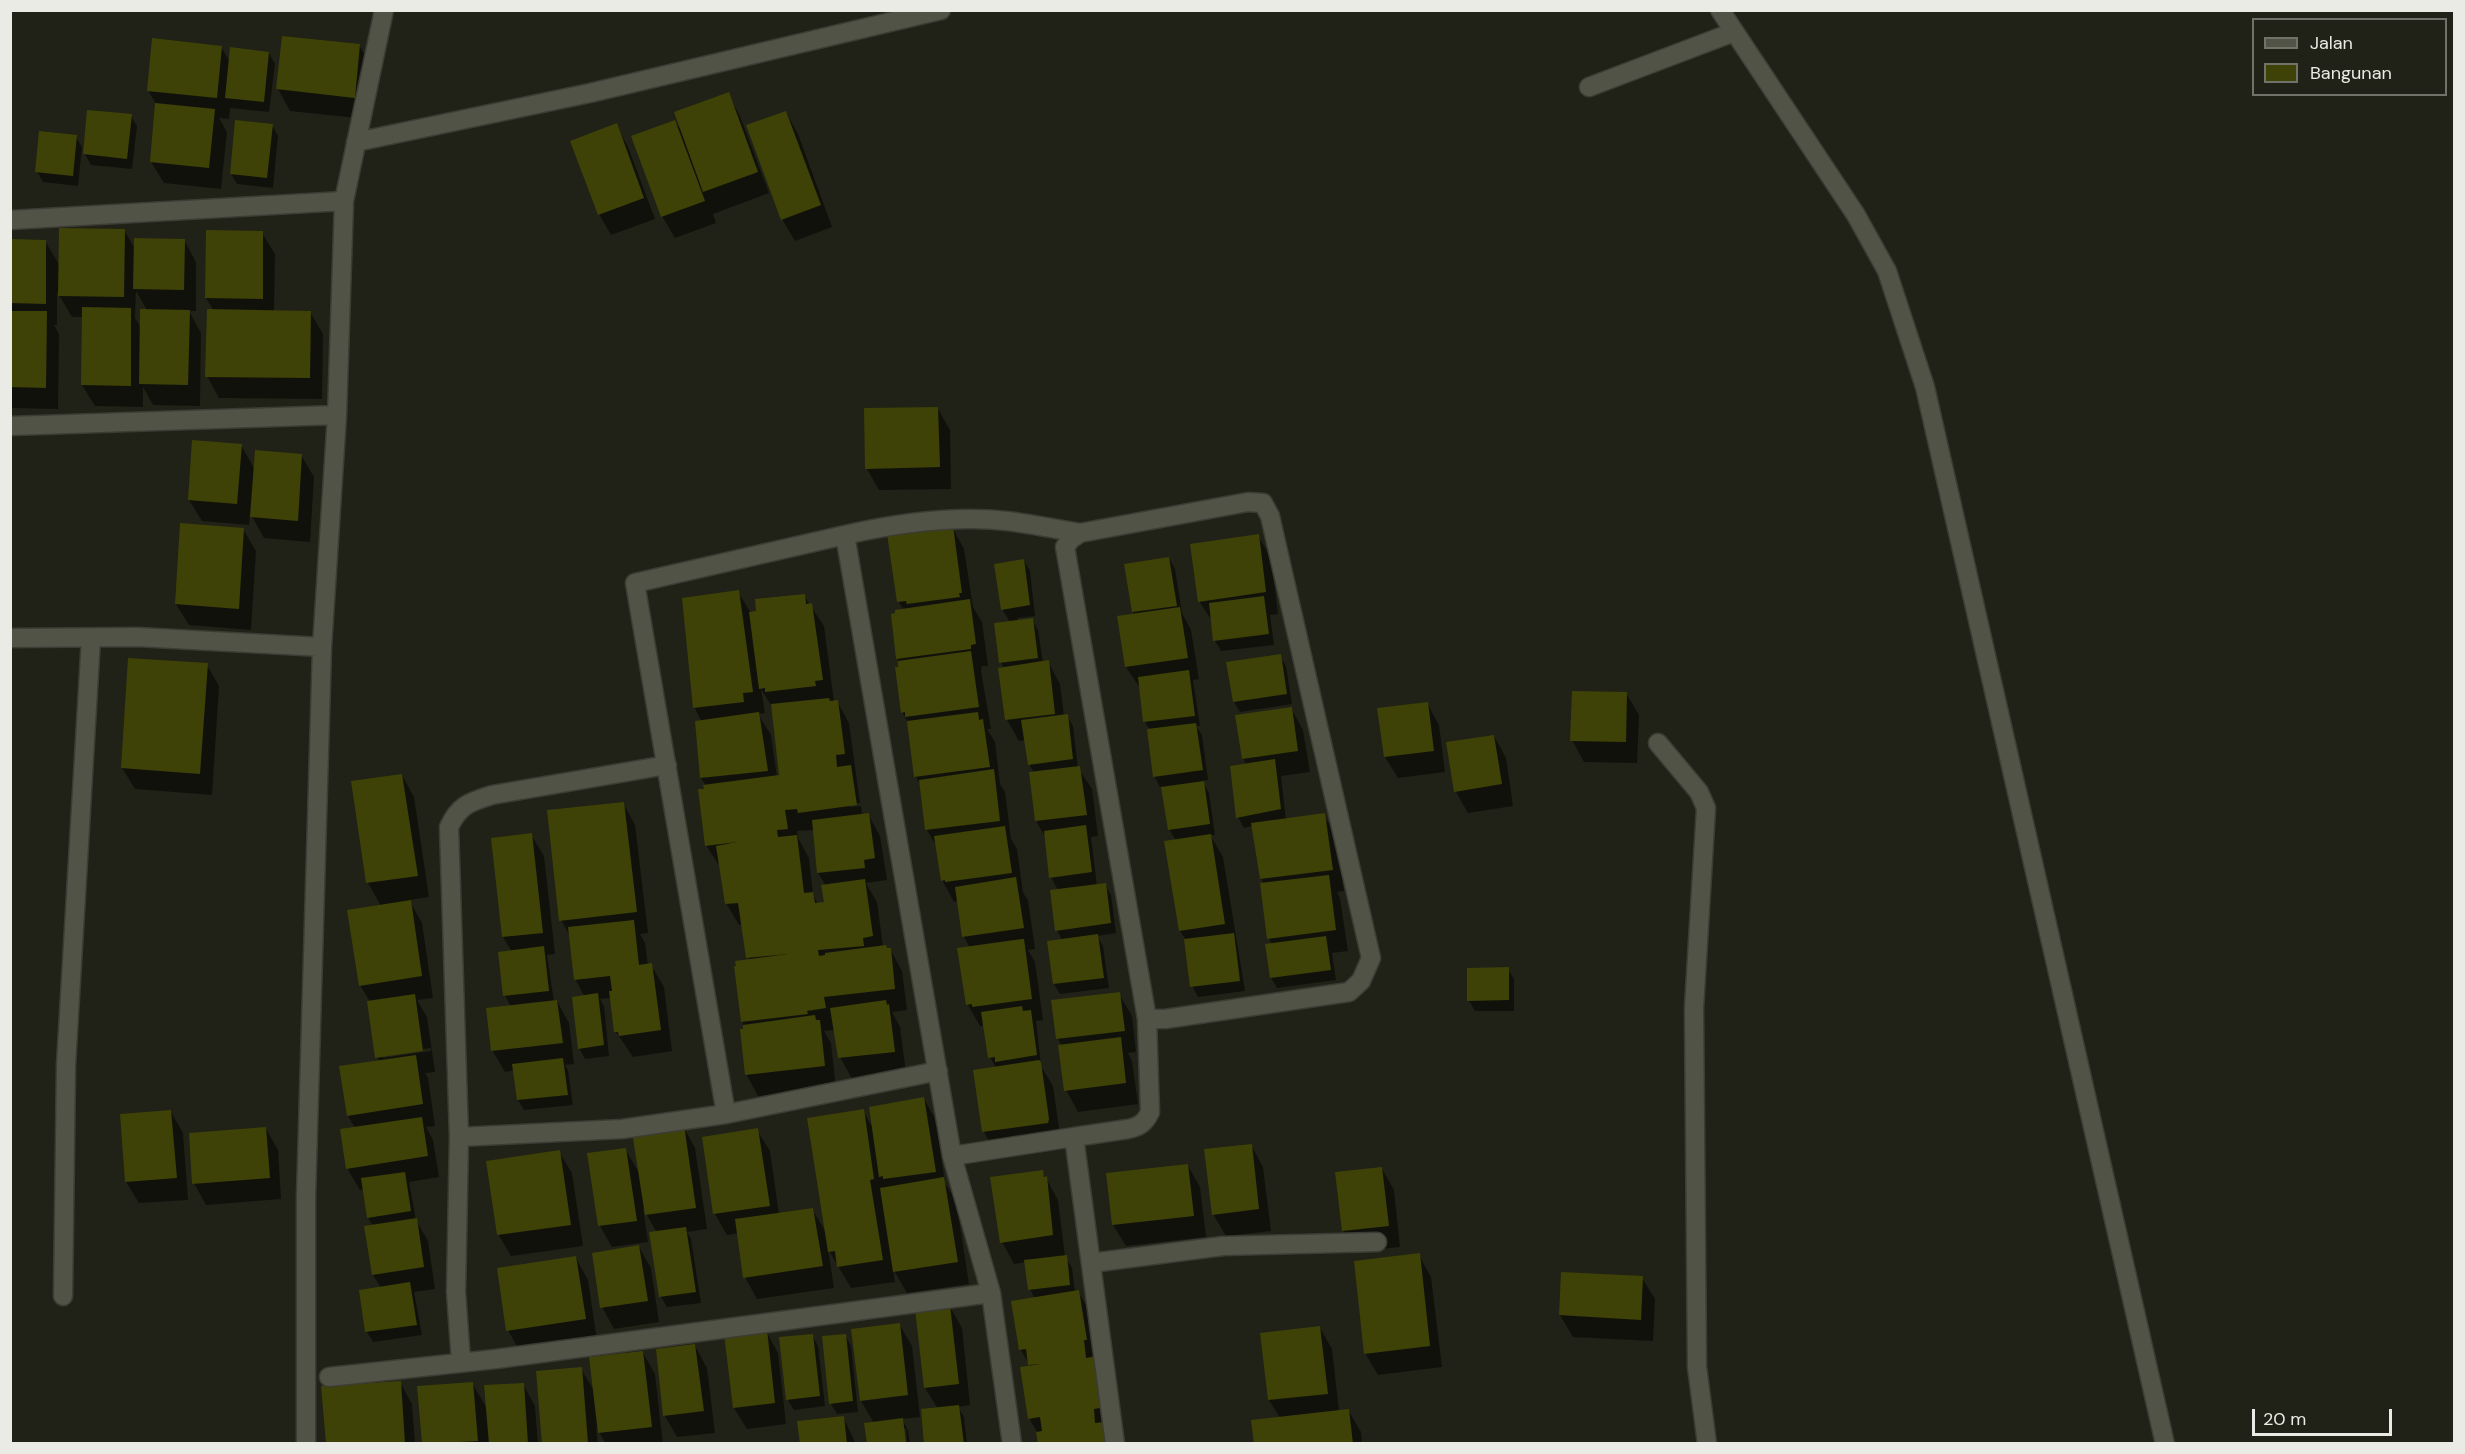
<!DOCTYPE html>
<html>
<head>
<meta charset="utf-8">
<style>
  body { margin:0 }
  #map { position:relative; width:2465px; height:1454px; overflow:hidden; background:#202117; font-family:"DM Sans",sans-serif }
  canvas { display:block }
  .frame { position:absolute; inset:0; border:12px solid #eaebe4; pointer-events:none }
  .legend { position:absolute; left:2252px; top:18px; width:195px; height:78px; box-sizing:border-box; background:#202117; border:2px solid #717269; margin:0; padding:8px 10px; list-style:none; font-size:18px; color:#eaebe4 }
  .legend li { display:flex; align-items:center; gap:12px; height:30px }
  .legend b { width:30px; border:2px solid #717269 }
  .scale { position:absolute; left:2252px; top:1409px; width:140px; height:27px; box-sizing:border-box; border:3px solid #eaebe4; border-top:0; padding-left:8px; font-size:18px; line-height:21px; white-space:nowrap; color:#eaebe4; -webkit-text-stroke:4px #202117; paint-order:stroke }
</style>
</head>
<body>
<div id="map">
<canvas width="2465" height="1454"></canvas>
<div class="frame"></div>
<ul class="legend">
<li><b style="height:8px;background:#525347"></b>Jalan</li>
<li><b style="height:16px;background:#3f4206"></b>Bangunan</li>
</ul>
<div class="scale">20 m</div>
</div>
<script>
const c = document.querySelector('canvas').getContext('2d');
c.lineJoin = 'round';
function fill(path, color) {
  c.fillStyle = color;
  c.fill(path, 'evenodd');
}
function stroke(path, color, width, dash) {
  c.strokeStyle = color;
  c.lineWidth = width;
  c.lineCap = dash ? 'butt' : 'round';
  c.setLineDash(dash || []);
  c.stroke(path);
}
const shadow = new Path2D(`
  M359,45L372,67L367,119L290,111L278,89Z
  M221,47L230,62L269,53L275,64L269,112L230,108L229,119L219,118L227,132L221,189L164,183L151,162L156,104L148,90Z
  M728,94L740,116L769,193L713,214L716,223L675,238L662,216L675,122L683,133Z
  M786,112L798,134L832,227L795,241L782,219Z
  M131,116L137,126L132,169L91,165L85,154Z
  M272,125L278,136L273,188L237,184L231,174Z
  M616,125L628,147L655,219L611,235L599,214Z
  M76,137L82,147L78,186L43,182L37,171Z
  M124,230L135,249L184,240L196,262V311H189L201,333L200,406L153,405L143,387V407L95,406L82,385L83,317H72L57,292V325H54L59,334L58,409L10,408V240L45,241L60,266ZM136,291L147,310L141,328L135,318Z
  M262,233L275,254L274,312H310L323,334L322,399L219,398L207,376L214,311L206,298Z
  M938,409L950,430L951,489L879,490L867,469L865,410Z
  M241,445L255,470L301,455L314,477L310,542L264,538L250,513L249,525L202,521L189,500Z
  M952,527L964,549L973,607L982,622L988,666H982L981,671L991,729H987L995,742L1000,784L1005,792L1011,839L1017,849L1023,893L1028,900L1035,949L1028,950L1035,962L1043,1020L1036,1021L1041,1066L1053,1086L1061,1142L996,1153L984,1132L996,1068L990,1057L984,1026H980L968,1005L959,949L970,948L964,937L958,901L954,902L942,880L937,847L927,830L921,786L916,777L909,724L902,712L898,659L904,610L898,601Z
  M243,529L256,551L251,630L189,625L176,604Z
  M1258,536L1271,557L1278,614L1270,615L1274,645L1221,651L1215,641L1213,622L1199,601Z
  M1169,558L1175,569L1182,613L1191,630L1199,679L1193,680L1200,726H1196L1202,735L1208,780L1202,781L1209,793L1215,835H1210L1223,857L1245,991L1198,997L1192,986L1186,940L1180,931L1176,841L1169,829L1162,786L1160,787L1154,776L1150,730L1145,722L1140,688L1126,667L1118,617L1135,615L1133,612Z
  M1024,561L1030,571L1035,616L1017,618L1018,621L1032,619L1038,630L1043,663L1048,662L1060,684L1064,716H1067L1073,726L1078,768L1092,789L1098,836L1091,837L1097,886L1105,885L1111,895L1116,933L1097,936L1103,946L1109,988L1060,994L1054,984L1062,940L1057,930L1058,890L1051,877L1046,838L1036,821L1031,774L1034,773L1029,764L1026,740L1019,741L1007,720L1004,669L1001,662L1010,622L1002,609Z
  M738,592L751,613L804,596L824,626L834,702L837,701L849,723L860,803L850,804V807L861,806L862,815L868,814L880,836L887,880L866,883L877,902L883,947L890,949L902,971L907,1010L892,1012L900,1027L906,1073L852,1079L840,1057L835,1030L824,1031L831,1043L836,1088L758,1096L746,1074L745,1030L742,1021L749,960L743,925H739L726,903L720,867L706,845V786L701,778L696,722H702L694,707ZM761,689L774,710L781,776L777,777L771,735L758,714L765,713ZM815,830L818,873L826,886L825,903L818,904L813,895L809,858L798,838L797,831Z
  M1280,656L1286,666L1292,704L1240,712L1234,702Z
  M207,665L219,686L212,795L135,789L122,768Z
  M1626,693L1639,715L1637,763L1584,762L1572,740Z
  M1427,703L1439,725L1445,772L1398,778L1385,757Z
  M1291,708L1303,730L1310,772L1281,776L1286,820L1324,815L1336,836L1344,891L1337,892L1340,898L1348,951L1332,953L1336,980L1277,988L1271,978L1272,945L1269,938L1264,884L1261,879L1253,826L1244,828L1238,817L1247,765L1243,759L1237,717Z
  M1494,736L1506,758L1513,806L1468,813L1456,792Z
  M402,775L414,797L429,897L409,900L422,923L433,998L417,1000L427,1017L435,1072L425,1073L428,1078L435,1126L426,1127L433,1140L439,1177L409,1182L416,1220L428,1241L435,1289L414,1292L422,1335L373,1342L367,1332L361,1291L381,1288L373,1275V1226L368,1218L364,1189L360,1190L347,1168L355,1128L348,1116L380,1062L377,1057L370,1002L360,985L381,906L368,883L353,783ZM431,1048V1051L383,1058V1055Z
  M623,803L635,825L648,933L640,934L645,943L648,965H651L664,987L672,1051L633,1057L616,1032L611,998L600,999L604,1006L609,1056L585,1059L579,1048L585,997L575,979L570,936L561,920Z
  M531,835L544,856L555,954L547,955L554,1002L557,1001L569,1023L574,1064L565,1065L568,1070L573,1105L524,1110L518,1100L515,1070L505,1072L492,1050L511,1007L505,995L512,952L503,937L493,839Z
  M1508,969L1514,979V1011H1475L1469,1001Z
  M1119,994L1132,1016L1136,1052L1128,1053L1132,1061L1138,1104L1078,1112L1066,1090L1062,1046L1058,1039L1053,1001Z
  M924,1099L936,1120L945,1183L956,1200L969,1284L907,1293L893,1269L895,1282L851,1288L828,1249L834,1288L757,1299L745,1277L739,1233L727,1235L715,1214L757,1130L770,1151L779,1214L812,1209L827,1234L863,1111L873,1128Z
  M171,1112L183,1133L188,1200L139,1203L126,1182Z
  M683,1126L695,1148L707,1229L687,1232L691,1239L701,1303L667,1307L661,1297L651,1234L657,1233L643,1208L648,1242L612,1247L600,1226L589,1154L625,1149L641,1176Z
  M266,1129L278,1150L281,1199L206,1205L194,1183Z
  M1251,1145L1263,1167L1271,1231L1226,1236L1213,1214Z
  M559,1152L572,1173L583,1246L511,1256L498,1234Z
  M1188,1166L1200,1187L1206,1237L1126,1246L1113,1225Z
  M1382,1169L1394,1190L1400,1247L1355,1252L1343,1230Z
  M1042,1171L1058,1200L1065,1257L1072,1268L1075,1292H1078L1091,1313L1114,1444L1038,1434L1029,1418L1030,1365L1020,1349L1035,1299L1030,1289L1026,1262L1014,1264L1002,1242Z
  M639,1247L651,1268L659,1322L614,1329L602,1307Z
  M1419,1255L1431,1277L1442,1367L1378,1375L1365,1353Z
  M576,1258L588,1280L597,1340L520,1352L508,1330Z
  M1642,1278L1655,1299L1653,1341L1573,1337L1560,1315Z
  M950,1307L962,1328L970,1405L958,1407L964,1417L967,1444H926L938,1409L925,1388Z
  M899,1324L912,1346L920,1417L902,1419L908,1430L910,1444H907L906,1429L874,1423L861,1401Z
  M1320,1328L1332,1349L1339,1411L1348,1410L1361,1432L1362,1444H1255L1280,1418L1269,1400L1262,1334Z
  M766,1331L778,1353L786,1424L747,1429L734,1408Z
  M812,1335L818,1346L825,1406L794,1410L788,1400L781,1339Z
  M845,1335L851,1346L858,1412L837,1414L831,1404Z
  M695,1346L707,1368L715,1433L677,1437L665,1416Z
  M643,1353L655,1374L663,1444H606L596,1427L598,1444H543L581,1369L595,1392Z
  M400,1382L412,1404L415,1444H327Z
  M472,1383L488,1410L523,1384L535,1406L538,1444H423Z
  M843,1417L856,1444H801Z`);
const building = new Path2D(`
  M282,36L360,44L355,98L276,89Z
  M152,38L222,46L217,98L147,91Z
  M230,47L269,52L264,102L225,98Z
  M729,92L758,172L703,192L674,112Z
  M155,103L215,109L209,168L150,162Z
  M87,110L132,114L127,159L83,154Z
  M786,111L821,205L781,220L746,125Z
  M235,120L273,124L267,178L230,174Z
  M675,120L705,201L661,217L631,136Z
  M617,123L644,198L598,215L570,141Z
  M39,131L77,135L73,176L35,172Z
  M59,228L125,229L124,297L58,296Z
  M206,230L263,231V299L205,298Z
  M134,238L185,239L184,290L133,289Z
  M10,239L46,240V304L10,303Z
  M82,307L131,308V386L81,385Z
  M140,309L190,310L188,385L139,384Z
  M207,309L311,311L310,378L205,377Z
  M10,311H47L46,388L10,387Z
  M938,407L940,467L865,469L864,408Z
  M192,440L242,444L237,504L188,500Z
  M255,450L302,454L298,521L250,517Z
  M180,523L244,528L239,609L175,604Z
  M953,526L962,593H959L960,597L907,604L906,601L897,602L887,534Z
  M1259,534L1266,592L1198,602L1190,544Z
  M1169,557L1177,606L1132,612L1124,564Z
  M1024,559L1030,605L1001,610L994,564Z
  M739,590L753,692L743,693L744,702L693,708L682,598Z
  M805,594L806,604L812,603L823,680L815,681L816,686L765,692V688L759,689L749,612L756,611L755,599Z
  M1264,596L1269,634L1213,641L1209,603Z
  M970,599L976,644L971,645V649L896,659L891,614L895,613V610Z
  M1180,607L1188,658L1125,667L1117,616Z
  M1033,618L1038,658L999,663L994,623Z
  M971,651L979,707L905,717V712L901,713L895,667H898V661Z
  M1281,654L1287,694L1233,702L1226,662Z
  M128,658L208,663L200,774L121,768Z
  M1049,660L1055,714L1005,720L998,668Z
  M1189,670L1195,716L1143,722L1138,677Z
  M1572,691L1627,692L1626,742L1570,741Z
  M829,698L830,701L838,700L845,754L836,755L837,767L851,765L857,805L798,813L797,809L785,810L788,829L777,830L778,837L797,835L804,893L813,892L815,903L824,902L821,885L865,879L873,936L863,938L864,946L818,950L819,956L825,955V953L886,945L887,948H891L895,989L824,997L826,1008L807,1011L808,1014L741,1022L734,966H736L735,961L788,954L746,958L738,903L725,904L716,846L737,842L705,846L698,789H704L703,785L779,775L771,704Z
  M1428,702L1434,751L1384,757L1377,708Z
  M1292,707L1298,751L1242,759L1235,715Z
  M759,712L768,771L700,778L695,721Z
  M978,712L979,720L983,719L990,767L914,777L907,721Z
  M1068,714L1073,759L1028,765L1021,720Z
  M1196,723L1203,770L1153,777L1147,729Z
  M1494,735L1502,784L1454,792L1446,742Z
  M1275,759L1281,809L1236,818L1230,766Z
  M1080,766L1087,815L1035,821L1029,772Z
  M994,769L1000,821L925,830L919,780Z
  M402,774L418,876L366,883L351,781Z
  M1204,781L1210,824L1168,830L1161,787Z
  M624,802L637,912L559,921L547,810Z
  M869,813L875,858L864,860L865,868L817,873L812,820Z
  M1325,813L1333,870L1260,879L1251,823Z
  M1086,825L1092,872L1049,878L1044,831Z
  M1005,826L1012,873L945,882V880L941,881L934,836Z
  M532,833L543,933L502,937L491,838Z
  M1211,834L1225,924L1179,931L1164,841Z
  M1329,875L1336,930L1267,939L1260,883Z
  M1016,877L1024,928L962,937L955,887Z
  M1106,883L1111,923L1055,931L1050,890Z
  M411,900L422,976L359,986L347,910Z
  M634,920L639,965L652,963L661,1030L619,1036L618,1032H614L609,991H612L610,976L574,980L568,927Z
  M1234,933L1240,981L1190,987L1184,939Z
  M1098,934L1104,978L1053,984L1047,941Z
  M1326,936L1331,970L1270,978L1265,944Z
  M1022,939H1024L1032,999L972,1007V1004L966,1005L957,948Z
  M544,946L549,991L503,996L498,952Z
  M1509,967V1000L1467,1001V968Z
  M1120,992L1125,1031L1056,1039L1051,1000Z
  M598,993L604,1045L578,1049L572,997Z
  M415,994L423,1051L375,1058L367,1001Z
  M557,1000L563,1043L491,1051L486,1008Z
  M886,1000L887,1005L889,1004L895,1052L838,1058L830,1008Z
  M1022,1006L1023,1011L1031,1010L1037,1055L995,1062V1057L988,1058L981,1012Z
  M815,1015L816,1020H820L825,1066L745,1075L740,1029H743V1025Z
  M1121,1037L1126,1083L1064,1091L1058,1045Z
  M416,1055L423,1104L347,1116L339,1066Z
  M563,1058L568,1095L517,1100L512,1064Z
  M1039,1060L1041,1062L1049,1119L1048,1123L982,1132L973,1070Z
  M924,1097L936,1172L883,1179V1176L879,1177L869,1107Z
  M864,1109L874,1179L870,1180L883,1260L837,1267L835,1251L828,1252L807,1118Z
  M171,1110L177,1178L125,1182L120,1114Z
  M422,1117L428,1156L346,1169L340,1129Z
  M684,1125L696,1208L645,1215L632,1132Z
  M266,1127L270,1178L192,1184L189,1133Z
  M758,1128L770,1206L713,1214L702,1137Z
  M1252,1144L1259,1209L1212,1215L1204,1149Z
  M626,1148L637,1221L598,1226L587,1153Z
  M560,1150L571,1225L497,1235L486,1161Z
  M1188,1164L1194,1216L1112,1225L1106,1173Z
  M1382,1167L1389,1226L1342,1231L1335,1172Z
  M1043,1170L1044,1177L1047,1176L1053,1235L1000,1243L990,1177Z
  M405,1172L411,1211L367,1218L361,1178Z
  M944,1177L958,1262L893,1272L880,1188Z
  M813,1208L823,1266L743,1278L735,1219Z
  M417,1218L424,1267L372,1275L364,1226Z
  M686,1227L696,1292L659,1297L649,1232Z
  M639,1245L648,1301L600,1308L592,1253Z
  M1420,1253L1430,1346L1364,1354L1354,1261Z
  M1067,1255L1070,1285L1028,1290L1024,1260Z
  M576,1256L586,1319L506,1331L497,1268Z
  M1561,1272L1643,1276L1641,1320L1559,1315Z
  M410,1282L417,1325L365,1332L359,1290Z
  M1079,1290L1087,1340H1084L1086,1358L1098,1356L1106,1407L1094,1409L1095,1423L1104,1422L1107,1444H1038L1036,1432L1042,1431L1040,1417L1028,1419L1020,1367L1040,1364L1028,1365L1026,1349L1019,1350L1011,1301Z
  M950,1305L959,1384L924,1388L915,1309Z
  M900,1323L908,1395L860,1401L851,1329Z
  M1320,1326L1328,1394L1268,1400L1260,1333Z
  M767,1329L775,1403L733,1408L724,1334Z
  M813,1334L820,1396L786,1400L779,1337Z
  M846,1334L853,1401L829,1404L822,1336Z
  M695,1344L704,1411L663,1416L656,1349Z
  M643,1351L652,1427L598,1433L589,1357Z
  M582,1367L588,1443L542,1444L536,1371Z
  M401,1381L405,1444H326L321,1386Z
  M473,1382L478,1441L422,1444L417,1386Z
  M524,1383L528,1444H489L484,1385Z
  M959,1405L964,1444H924L921,1409Z
  M1349,1409L1353,1444H1254L1251,1420Z
  M844,1416L847,1444H800L797,1421Z
  M903,1418L906,1444H867L864,1423Z`);
const service = new Path2D(`
  M1589,87L1734,32
  M63,1296L66,1065L91,638`);
const minor = new Path2D(`
  M1720,10L1856,215L1887,271L1925,387L2165,1444
  M356,142L590,93L941,10
  M10,220L344,201
  M10,426L337,415
  M845,535C898,523 953,515 1007,521C1031,524 1056,529 1080,533
  M10,638L137,637L322,647
  M1658,743L1699,792L1706,808L1694,1008L1697,1367L1707,1444
  M726,1114L635,583L845,535L952,1156L1074,1137
  M459,1137L622,1129L726,1114L938,1071
  M952,1156L991,1293L1012,1444
  M1091,1263L1223,1246L1377,1242
  M461,1361L456,1292L459,1137L449,827C459,805 470,802 492,795L667,765
  M329,1377L496,1359L991,1293
  M306,1444V1197L322,647L337,415L344,201L384,10
  M1115,1444L1074,1137L1128,1129C1139,1127 1145,1123 1150,1112L1147,1019H1165L1349,992L1361,981L1371,958L1270,516L1263,503L1248,502L1080,533L1071,539L1065,547L1147,1019`);
fill(shadow, '#0007');
fill(building, '#3f4206');
stroke(service, '#3b3c34', 21);
stroke(minor, '#3b3c34', 21);
stroke(service, '#525347', 18);
stroke(minor, '#525347', 18);
</script>
</body>
</html>
